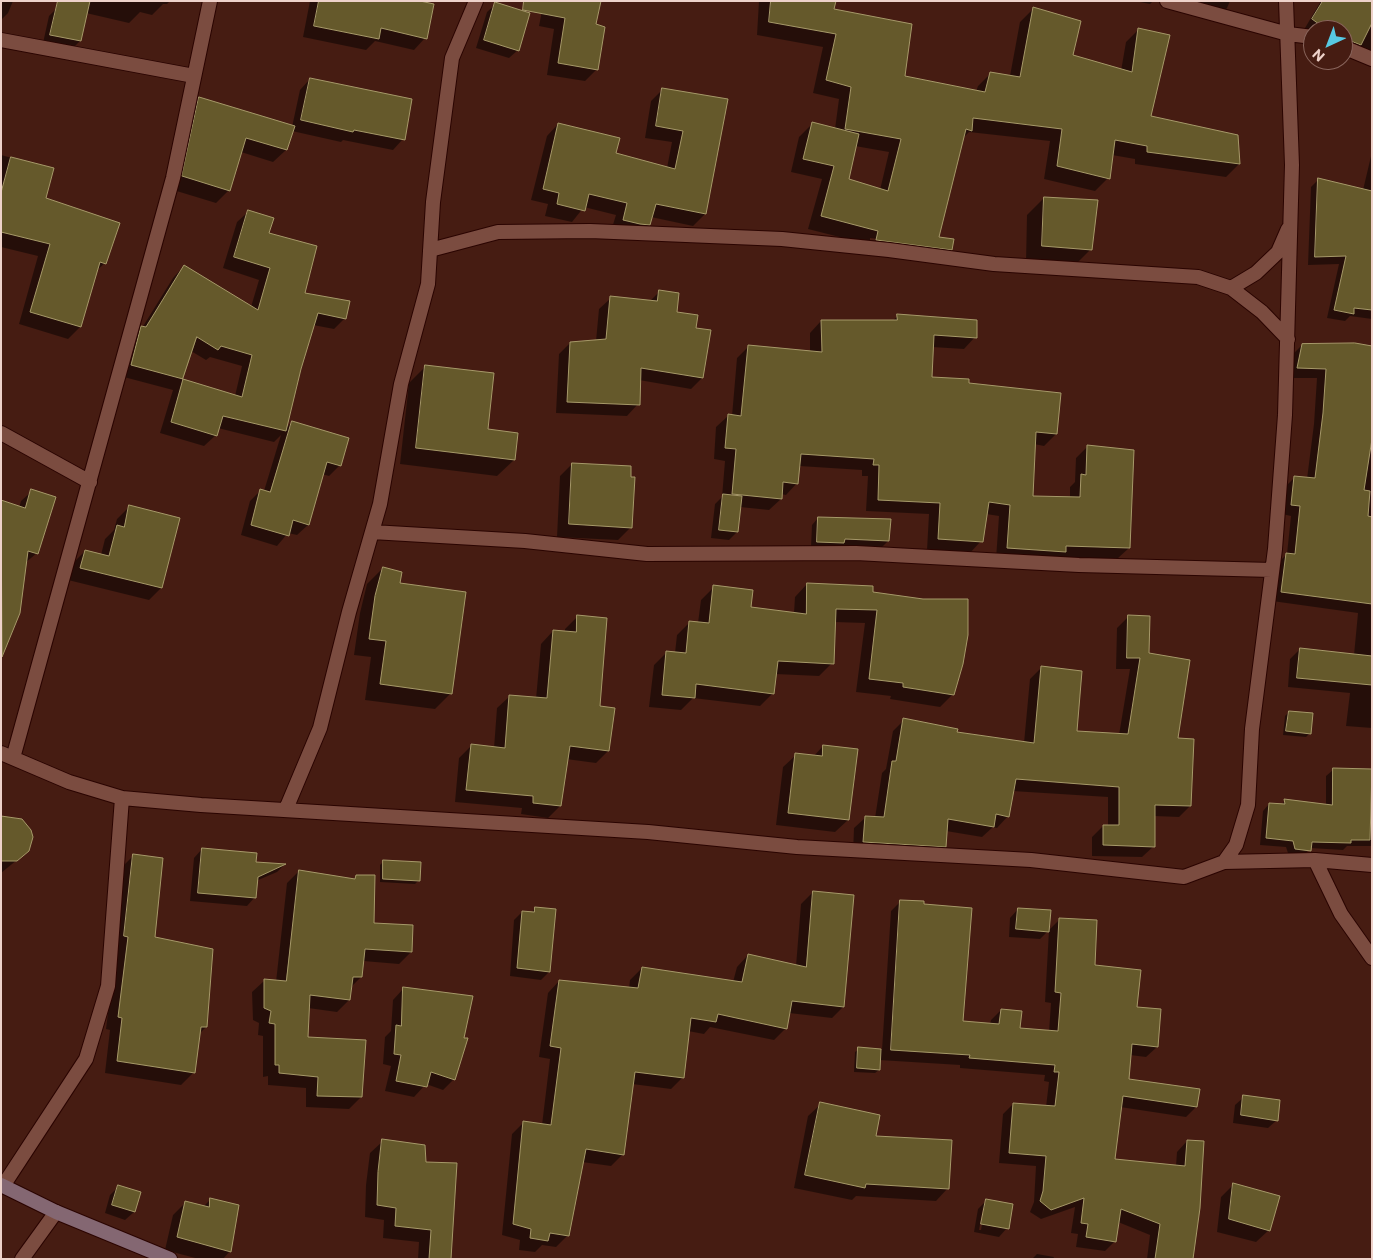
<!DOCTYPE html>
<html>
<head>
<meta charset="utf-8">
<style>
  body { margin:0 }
  #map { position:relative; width:1373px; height:1260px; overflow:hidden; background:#461c12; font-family:Commissioner,sans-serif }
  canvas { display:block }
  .frame { position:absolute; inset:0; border:2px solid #eed2ca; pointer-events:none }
  .north { position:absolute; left:1303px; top:20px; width:50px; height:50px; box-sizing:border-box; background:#461c12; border:1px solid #89655c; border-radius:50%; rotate:223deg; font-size:14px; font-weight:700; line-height:20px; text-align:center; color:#eed2ca }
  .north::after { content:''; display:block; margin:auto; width:18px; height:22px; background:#57c9e2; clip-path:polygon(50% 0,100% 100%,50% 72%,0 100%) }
</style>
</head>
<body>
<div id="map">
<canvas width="1373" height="1260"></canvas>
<div class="frame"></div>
<div class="north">N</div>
</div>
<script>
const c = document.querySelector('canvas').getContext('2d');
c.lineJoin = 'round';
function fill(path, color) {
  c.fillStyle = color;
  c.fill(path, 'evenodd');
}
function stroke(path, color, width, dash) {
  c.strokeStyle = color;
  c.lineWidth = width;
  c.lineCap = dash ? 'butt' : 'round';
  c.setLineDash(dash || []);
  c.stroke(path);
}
const shadow = new Path2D(`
  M1,1H13L8,13L1,20Z
  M80,1H170L167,4H163L152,15L140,12L129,23L86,13L80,41L72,49L43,43L49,16L57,8Z
  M310,1H414L425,38L414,50L375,41L366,50L303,37Z
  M544,1L595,25L597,69L585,81L547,75L554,29L539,26Z
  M759,1H834L833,10L903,77L976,92L978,86L991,73L1010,76L1020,22L1033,9L1071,55L1121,71L1126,42L1139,29L1149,117L1237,136L1239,164L1226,177L1135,164V159L1112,155L1108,178L1095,191L1044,179L1050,141L969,132L962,139L937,238L951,249L938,262L808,229L822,179L791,172L799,137L812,124L835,129L839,99L813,93L823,47L757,35ZM855,146L889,152L880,190L847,180ZM870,238L927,245V248L870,240Z
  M1135,1H1153L1150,4Z
  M1159,1H1230L1227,8L1217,19Z
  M1321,1H1372V56L1343,49V30H1313V34L1305,28Z
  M496,4L518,50L509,58L476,48L487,12Z
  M310,79L403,139L393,150L343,140L341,142L292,131L286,150L273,162L241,152L229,190L216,203L170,189L187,111L199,98L292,127L300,90Z
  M663,89L726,100L705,214L693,226L651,217L649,224L637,236L611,231L616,215L584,207L572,222L545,216L548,204L531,200L547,136L558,124L615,154L667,168L672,142L645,138L651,101Z
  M1372,152V319L1350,316L1345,321L1327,318L1339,264L1308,265L1311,187L1319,179L1363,190Z
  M1,155L52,169L45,199L105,263L95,272L80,327L68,339L19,324L38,256L1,247Z
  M1044,198L1091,249L1074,266L1026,262L1027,215Z
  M249,211L267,234L304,294L345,318L334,329L313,325L285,429L292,422L347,438L339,466L329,476L322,474L308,525L297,535L288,533L277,546L241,535L250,501L261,490L264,491L281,435L274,442L218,428L216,435L204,446L160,433L173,390L120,376L130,338L142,328L173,278L184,266L251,307L259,280L223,268L237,222ZM191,351L206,360L210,357L242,366L235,396L182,380Z
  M660,291L675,313L695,329L702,378L691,389L639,380L638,404L627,416L556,413L559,354L570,343L596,341L599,309L611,298L649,302Z
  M898,316L975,337L964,349L932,347L931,378L967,384L1056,434L1044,446L1034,444L1031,498H1070V487L1075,482L1076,458L1088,446L1129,548L1117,559L1059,557L996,559L999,516L986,514L981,541L970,553L927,550L929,514L866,511L868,476H862V470L799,466L797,483L786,495L781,494V499L769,510L740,507L737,532L729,540L711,538L715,504L722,497L725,461L714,459L716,427L728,416H732L737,358L749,346L810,352V333L821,321H892Z
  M1302,345L1372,347V728L1346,726L1350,693L1288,687L1290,659L1300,649L1354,655L1358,613L1272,601L1277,564L1287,554L1291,516L1282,514L1285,487L1295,477L1307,479L1314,424L1317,378H1288L1292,355Z
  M426,366L514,460L497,476L400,464L409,383Z
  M572,464L631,527L618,540L557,537L560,476Z
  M32,491L37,553L25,563L19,612L1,654V502L19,508L21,501Z
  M129,507L161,588L149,600L68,580L72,564L85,551L101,555L105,539L114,530L117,519Z
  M818,518L888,541L882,547L841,545L837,549L811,547L812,525Z
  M383,568L398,584L451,693L435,709L365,700L371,657L354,655L360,613L367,584Z
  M807,584L872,593L953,694L940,707L890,699L891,696L856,692L865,623L834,622L832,663L819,676L775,674L773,693L760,706L693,698L681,710L649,707L654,665L667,652L675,653L677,635L690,622L698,623L701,600L714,587L750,608L794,613L795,597Z
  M1129,616L1148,654L1177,739L1190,806L1179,817L1154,816V846L1142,857L1092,856V837L1103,826H1108V797L1012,791L1008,816L997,828L993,827L982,837L946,831L945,846L934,857L853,853L854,828L866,817L875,818L882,773L886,769L893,731L904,720L956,733L1024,743L1030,679L1041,668L1075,732L1119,735L1130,669H1116L1117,628Z
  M577,617L608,751L596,763L566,759L560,806L548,818L521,814L522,808L455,802L459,758L471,746L494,748L497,708L510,696L536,699L541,644L553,631L565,632V629Z
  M1289,712L1310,733L1306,737L1283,735L1285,716Z
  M823,746L848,820L835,832L776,825L783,767L796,755L813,757Z
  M1333,770L1372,771V846H1347L1343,850L1310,848L1303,857L1289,856L1286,847L1260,845L1263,811L1269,804L1281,805L1285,801L1326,806V776Z
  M1,819L28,851L1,873Z
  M202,849L255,863L284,865L277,872L256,881L255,897L247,906L190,901L194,858Z
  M134,855L153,938L206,1027L199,1034L193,1073L181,1085L105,1073L110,1030L106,1029L116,949L121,868Z
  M384,861L419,880L415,884L380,882V865Z
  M299,871L352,880L357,876L372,924L411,952L399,964L363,961L361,977L351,987L349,1000L337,1012L308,1008L306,1038L361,1097L349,1109L306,1107V1088L268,1085V1076L263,1077V1036L258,1035L259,1023L253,1020L252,992L264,981L276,982L287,883Z
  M813,892L843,1007L832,1018L789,1013L785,1029L774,1040L710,1027L704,1034L688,1031L683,1077L671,1089L632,1084L623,1154L611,1166L582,1162L567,1236L556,1247L542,1245L535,1252L519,1250L520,1240L502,1235L512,1134L524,1122L542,1125L550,1059L539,1057L548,993L559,981L629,989L630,980L642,968L733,982L737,967L748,955L796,966L801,904Z
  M901,901L962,1022L990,1024L991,1020L1001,1010L1019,1030L1049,1032L1051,1003L1045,1002L1049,930L1040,939L1009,937L1010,918L1018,909L1048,931L1060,919L1093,966L1136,1008L1157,1047L1146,1057L1130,1055L1128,1081L1196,1107L1186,1117L1120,1107L1114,1160L1176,1166L1177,1152L1187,1141L1192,1259H1147L1150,1235L1118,1222L1115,1241L1105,1251L1076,1247L1078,1234L1071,1233L1075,1207L1041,1219L1030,1212L1034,1202L1036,1166L999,1163L1003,1114L1013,1104L1046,1107L1049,1082L1044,1081L1045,1075L960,1068V1065L879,1060V1070L875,1073L854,1072L855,1052L859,1049L882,1050L891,911Z
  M535,908L549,972L541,980L510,976L514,920L522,912L531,913Z
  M403,989L454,1079L443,1090L426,1084L414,1097L385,1091L391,1066L383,1064L385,1037L391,1031L393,1000Z
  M1244,1097L1277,1120L1268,1128L1233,1123L1235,1105Z
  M821,1104L948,1188L936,1201L856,1196L852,1200L794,1188L808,1116Z
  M383,1141L425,1163L450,1259H418L419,1242L383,1238L384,1220L365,1217L366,1185L370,1153Z
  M1233,1185L1269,1230L1256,1242L1217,1232L1221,1197Z
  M119,1186L134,1212L125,1220L105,1213L110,1195Z
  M211,1199L230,1251L223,1259H199L165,1250L173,1215L186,1202L203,1207Z
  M986,1201L1007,1228L999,1237L974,1232L978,1209ZM983,1208H985L981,1230H979Z
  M1037,1254L1054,1257L1053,1259H1032Z`);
const building = new Path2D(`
  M58,1H90L81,41L50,35Z
  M319,1H420L434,4L427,39L381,28L379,39L314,26Z
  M524,1H601L596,24L605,27L598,70L558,63L565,18L523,10Z
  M771,1H836L834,9L912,24L905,76L985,92L990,72L1020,77L1033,7L1081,21L1073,55L1132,72L1138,28L1170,35L1151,116L1238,135L1240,164L1147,152V146L1115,140L1110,179L1057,166L1062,129L973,118L972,131L966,129L939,237L954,239L952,250L876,240L878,231L821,216L834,166L803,159L812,122L859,134L849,179L888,191L901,139L845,129L851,87L826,80L836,34L769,22Z
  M1323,1H1372V23L1361,45L1343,38V30H1327L1312,19Z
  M495,2L530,13L519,51L484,40Z
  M310,78L412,99L405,140L354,130L353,132L301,120Z
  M662,88L728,99L706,214L656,204L650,225L640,224L623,220L627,203L589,194L585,211L557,204L559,193L543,189L558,123L620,138L616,153L675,169L683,131L656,126Z
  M199,97L295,126L287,150L246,138L230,191L182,176Z
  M11,157L54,168L46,198L120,223L106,264L100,262L81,327L30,312L50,244L1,232V193Z
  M1318,178L1372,191V310L1354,308V314L1334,310L1346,256L1315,257Z
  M1044,197L1098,200L1092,250L1042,246Z
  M248,210L274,218L269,233L317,246L305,293L350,301L346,319L318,313L301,369L286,431L223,416L217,436L171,422L183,379L131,365L141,326L146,327L184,265L258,310L270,268L234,257ZM197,337L218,350L221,346L252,355L242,397L183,379Z
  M659,290L679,293L677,312L698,315L696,328L711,330L703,378L641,368L640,405L567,402L570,342L606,339L610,296L657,301Z
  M897,314L977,320V338L934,335L932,377L969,379V383L1061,393L1057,434L1036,432L1033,496L1080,497L1081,474L1086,475L1087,445L1134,450L1130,548L1066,546V552L1007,548L1010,505L989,502L983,542L938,539L940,503L878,500L879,465H873L874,459L801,454L798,484L783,482L782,499L732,494L736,449L725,448L728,414L741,416L748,345L822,352L821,320H897Z
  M1355,343L1372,346V439L1364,490L1370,491L1368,516L1372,517V604L1281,592L1286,553L1295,554L1300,506L1291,505L1294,476L1315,478L1323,413L1326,369L1297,368L1302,344Z
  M425,365L494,373L488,429L518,433L515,460L416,448Z
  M292,421L349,438L341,466L327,462L309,525L293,520L289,536L251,525L260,489L270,492Z
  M572,463L631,466V477H635L632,528L569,524Z
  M31,489L56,497L38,554L28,551L20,613L2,657L1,500L25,508Z
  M723,494L742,496L738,532L719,530Z
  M129,505L180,518L162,588L80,568L85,550L109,556L117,525L124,527Z
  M818,517L891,519L889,541L845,539L844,543L817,542Z
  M383,567L402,572L400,583L466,592L452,694L380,684L386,641L369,639L375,596Z
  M807,583L873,586V592L923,599H968V635L963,664L954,695L903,687V683L869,679L877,610L836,609L834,664L778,661L774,694L696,684L695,698L662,695L666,651L686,653L689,621L709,623L713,585L753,590L751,607L806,614Z
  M577,615L607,618L600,706L615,708L609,751L570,746L561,806L533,803V796L466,790L471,744L505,748L509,695L547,698L553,630L576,632Z
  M1128,615L1150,616L1149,653L1190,660L1178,738L1194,739L1191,806L1155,805V847L1103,845V825H1119V787L1016,779L1009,817L996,814L994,827L948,819L946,847L863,842L865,816L884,817L892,761H896L903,718L958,729L957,732L1034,743L1041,666L1082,671L1077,731L1128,734L1140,658H1127Z
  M1300,648L1372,656V685L1297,678Z
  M1289,711L1313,713L1311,734L1286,731Z
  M823,745L858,749L849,820L788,813L795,753L822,756Z
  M1333,768L1372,769L1370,840H1351V843L1312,842L1311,851L1295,849L1293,841L1266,838L1269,803L1285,804L1284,799L1332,805Z
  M1,816L22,819L31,830L33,837L29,851L17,861H1Z
  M202,848L257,853L256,862L286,864L258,877L256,898L198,893Z
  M133,854L163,858L155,937L213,949L207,1027H201L195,1073L117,1061L122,1018L118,1017L128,937L124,936Z
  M383,860L421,862L420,881L383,879Z
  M299,870L355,879L356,875H375L374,923L413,925L412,952L365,949L362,977H353L350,1000L310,995L308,1037L366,1040L362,1097L317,1096L318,1077L279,1073V1065H275V1024L269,1023L271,1011L264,1008V979L286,981Z
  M813,891L854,895L844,1007L792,1001L787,1029L718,1014L716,1022L691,1018L684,1078L635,1072L624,1155L586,1149L569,1236L550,1233L548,1241L530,1238L531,1229L513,1224L523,1121L551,1125L561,1048L550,1046L559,980L638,988L642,967L742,982L748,954L806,967Z
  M900,900L924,901V904L972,908L963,1021L999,1024L1001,1009L1022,1011L1020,1028L1058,1031L1061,993L1055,992L1059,918L1097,920L1095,965L1141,970L1137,1007L1161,1009L1158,1047L1132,1044L1129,1079L1200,1089L1197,1107L1123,1096L1115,1159L1185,1166L1187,1140L1204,1141L1200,1208L1193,1259H1155L1160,1224L1121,1209L1116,1242L1086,1237L1088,1224L1081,1223L1084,1198L1051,1210L1040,1201L1043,1191L1046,1156L1009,1153L1013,1103L1055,1106L1059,1072H1054L1055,1065L969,1058L970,1055L891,1050Z
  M535,907L556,909L550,972L517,968L522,911L534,912Z
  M1018,908L1051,910L1049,932L1016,929Z
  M403,987L473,996L464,1038H468L455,1080L431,1072L427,1087L396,1081L401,1055L394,1054L396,1025L401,1026Z
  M858,1047L881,1049L880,1070L857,1068Z
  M1243,1095L1280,1100L1278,1121L1241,1115Z
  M820,1102L880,1115L876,1136L952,1140L949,1189L866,1184L865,1188L805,1175Z
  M382,1139L425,1145L426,1162L457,1163L451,1259H429L431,1230L395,1226L396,1208L377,1205L378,1172Z
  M1233,1183L1280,1196L1270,1231L1229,1219Z
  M118,1185L141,1192L135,1212L112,1205Z
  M210,1198L239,1205L231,1252L177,1237L185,1201L209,1207Z
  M986,1199L1013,1204L1009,1229L981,1224Z`);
const minor = new Path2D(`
  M1167,1L1288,34L1313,37
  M1,40L194,76
  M1343,47L1372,59
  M430,250L498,232L590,231L782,239L889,250L994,264L1198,277L1231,288L1262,312L1288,339
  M1231,288L1256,273L1278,252L1288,229
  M1,433L90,482
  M372,532L525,541L647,554L856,553L1079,565L1272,570
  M1,753L69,782L122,798L201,805L648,832L797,847L1031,860L1184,877L1224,862L1236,845L1248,805L1252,729L1275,549L1285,415L1292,165L1286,1
  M13,758L173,178L210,1
  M286,809L320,728L349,612L380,504L401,384L428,284L433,202L452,58L476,1
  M1315,860L1341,914L1372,958
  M1224,862L1315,860L1372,865
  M3,1186L86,1059L108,986L122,798
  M22,1259L56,1212`);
const secondary = new Path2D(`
  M1,1185L56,1212L170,1259`);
fill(shadow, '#0007');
fill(building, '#65592b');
stroke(building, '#a69969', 1);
stroke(minor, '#2a0400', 16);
stroke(secondary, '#2a0400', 16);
stroke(minor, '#7b4c40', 14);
stroke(secondary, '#846772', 14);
</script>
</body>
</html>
